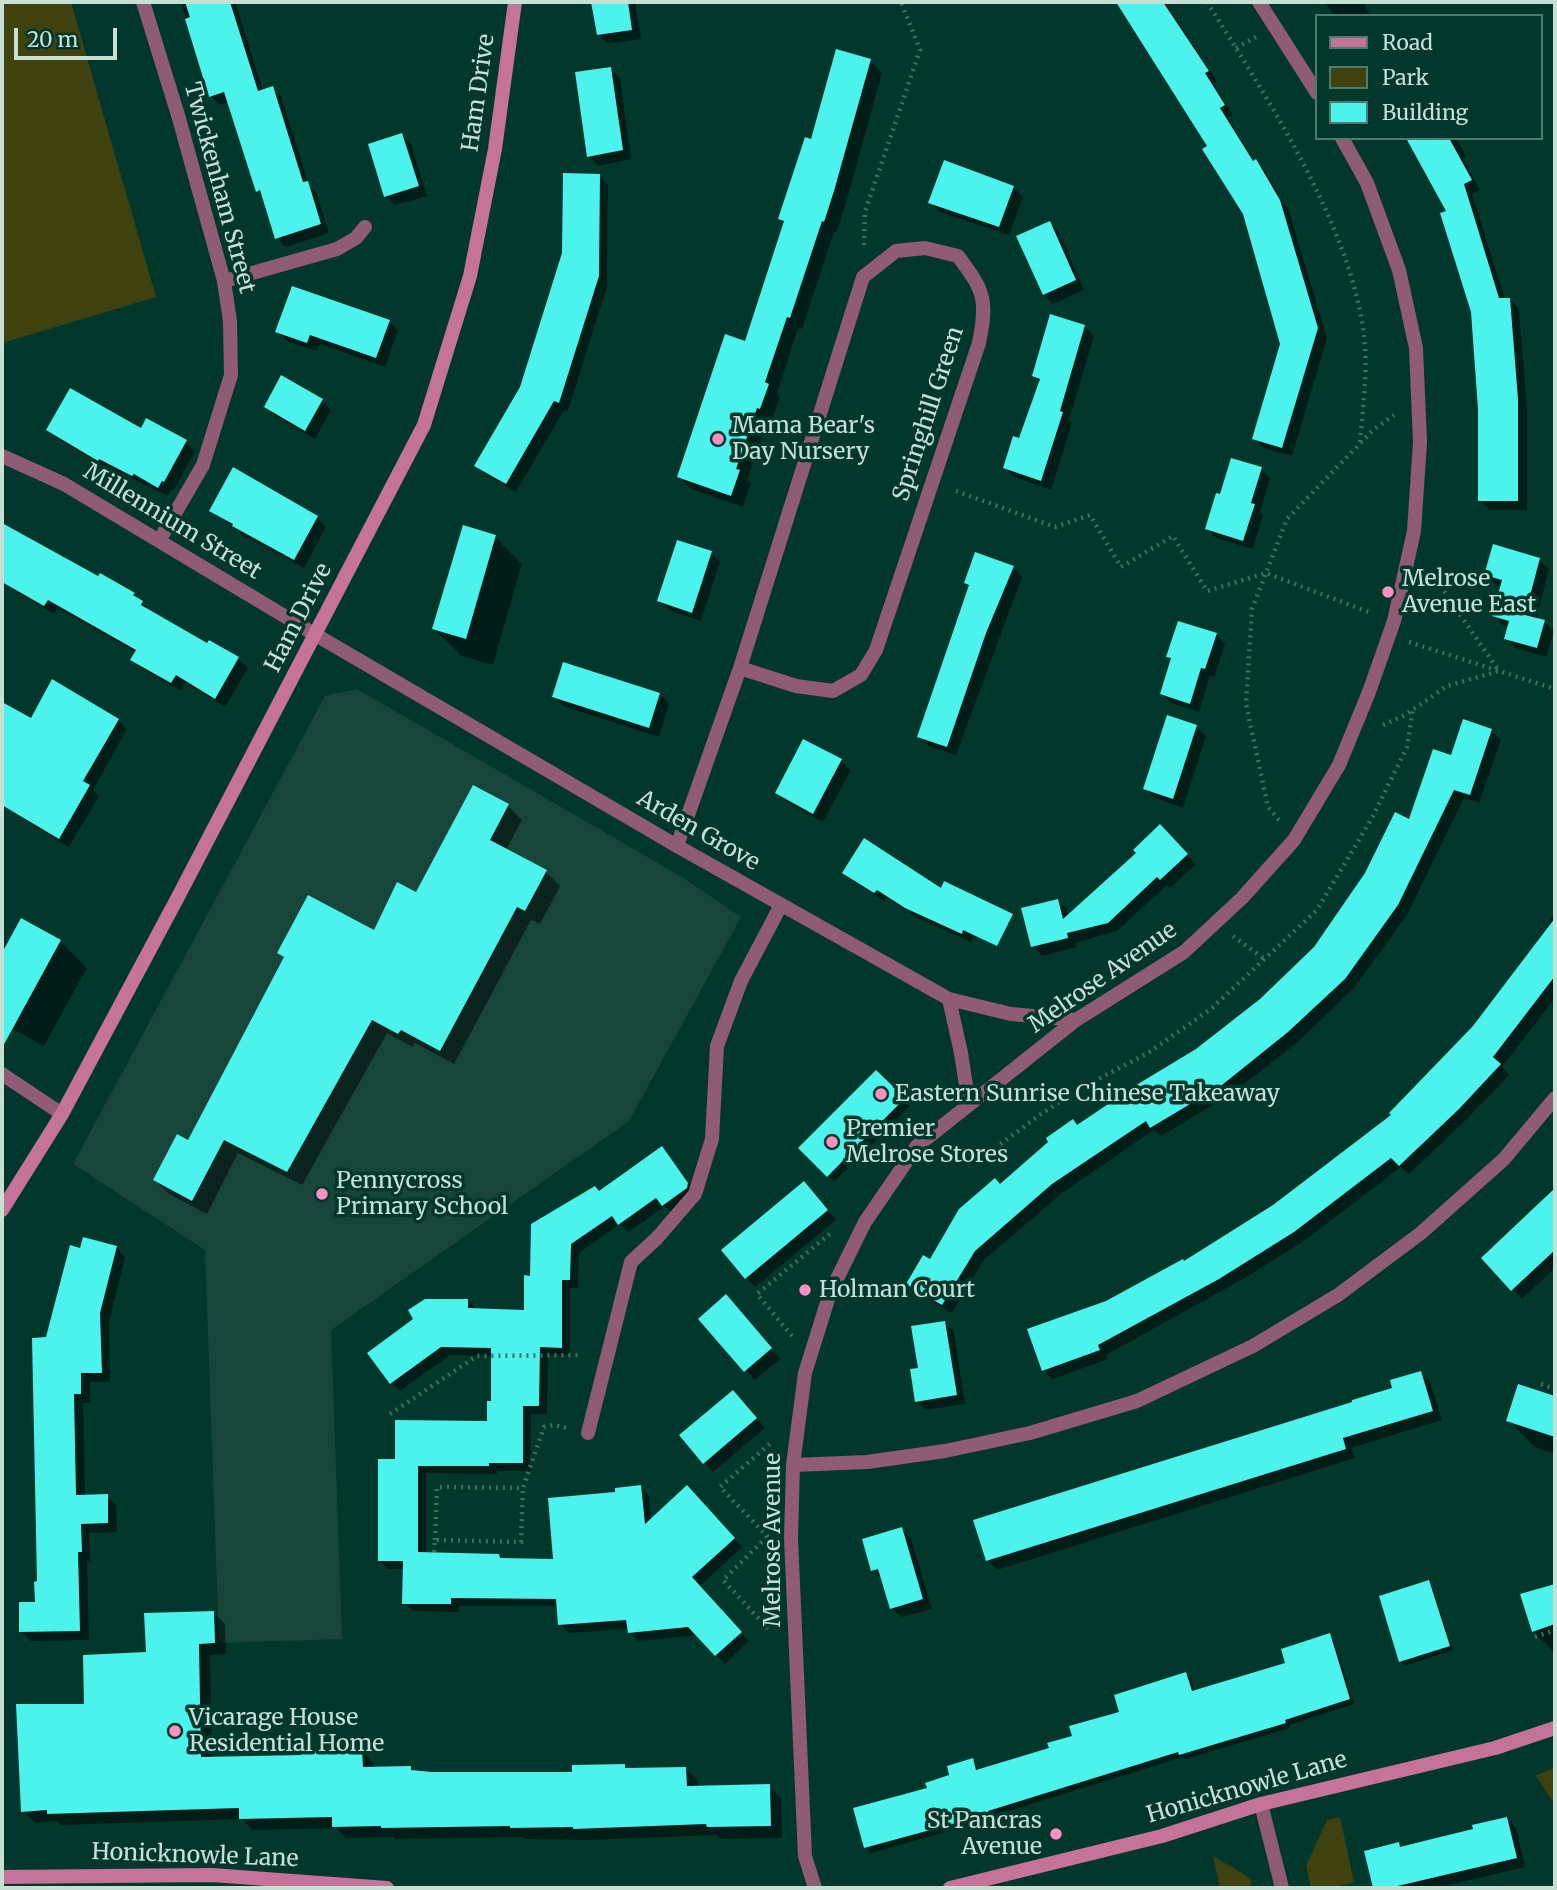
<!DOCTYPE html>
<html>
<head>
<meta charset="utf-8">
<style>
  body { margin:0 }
  #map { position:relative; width:1557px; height:1890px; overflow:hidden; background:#02382c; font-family:Merriweather,serif }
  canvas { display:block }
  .frame { position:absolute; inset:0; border:4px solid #c7e0d6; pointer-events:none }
  .legend { position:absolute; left:1315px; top:14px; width:228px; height:126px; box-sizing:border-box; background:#02382c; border:2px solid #517b70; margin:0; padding:9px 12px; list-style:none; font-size:21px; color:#c7e0d6 }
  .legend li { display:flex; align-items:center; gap:14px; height:35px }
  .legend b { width:35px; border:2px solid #517b70 }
  .scale { position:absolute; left:14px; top:28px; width:103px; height:32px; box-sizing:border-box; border:4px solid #c7e0d6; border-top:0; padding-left:9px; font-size:21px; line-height:24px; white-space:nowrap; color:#c7e0d6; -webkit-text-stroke:5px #02382c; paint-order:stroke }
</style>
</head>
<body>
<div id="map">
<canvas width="1557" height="1890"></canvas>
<div class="frame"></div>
<ul class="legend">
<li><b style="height:9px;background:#c6739a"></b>Road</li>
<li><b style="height:19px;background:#3f410f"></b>Park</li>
<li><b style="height:19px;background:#4cf2ec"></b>Building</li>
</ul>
<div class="scale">20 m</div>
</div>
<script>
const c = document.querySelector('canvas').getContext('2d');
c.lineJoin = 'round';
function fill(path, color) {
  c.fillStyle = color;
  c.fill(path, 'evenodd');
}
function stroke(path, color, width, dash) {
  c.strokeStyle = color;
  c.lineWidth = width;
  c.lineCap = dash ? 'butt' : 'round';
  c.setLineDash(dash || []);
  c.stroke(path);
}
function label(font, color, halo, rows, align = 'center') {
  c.font = font + ' Merriweather,serif';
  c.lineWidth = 7;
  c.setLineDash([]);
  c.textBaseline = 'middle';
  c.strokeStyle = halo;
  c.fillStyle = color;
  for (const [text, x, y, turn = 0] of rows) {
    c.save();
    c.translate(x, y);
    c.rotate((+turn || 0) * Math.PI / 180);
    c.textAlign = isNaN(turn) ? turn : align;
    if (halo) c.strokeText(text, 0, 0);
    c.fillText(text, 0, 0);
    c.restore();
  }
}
const built = new Path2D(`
  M357,689L682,877L741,917L629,1121L331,1330L342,1639L219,1643L205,1250L73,1164L325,696Z`);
const green = new Path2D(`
  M2,2H71L156,297L2,343Z
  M1555,1767V1805L1536,1776Z
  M1340,1817L1354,1882L1332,1888H1311L1306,1866L1327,1820Z
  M1213,1856L1250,1878L1252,1888H1220Z`);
const shadow = new Path2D(`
  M181,2H235L263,91L272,88L281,97L309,185L316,192L329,233L286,247L277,238L264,197L258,191L229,102L220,105L211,96Z
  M593,2H635L641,39L608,44L598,35Z
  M1118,2H1165L1217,81L1213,83L1233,115L1228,118L1255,162L1265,171L1289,211L1327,338L1292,456L1264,448L1254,439L1282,344L1244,213L1209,146Z
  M1325,2H1362L1371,16H1334Z
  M870,61L882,73L846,203L836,233L834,232L802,329L798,328L777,394L780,397L772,420L769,418L747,480L751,483L743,507L691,489L679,477L746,343L785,224L780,219L813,141Z
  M610,69L620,78L631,159L598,166L589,156Z
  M402,135L411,145L427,196L395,205L386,196Z
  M1408,138H1456L1466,156L1463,158L1480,190L1472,194L1505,300L1510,299L1519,309L1527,409V510H1490L1480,501V409L1472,312L1449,212Z
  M599,176L608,185L607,286L568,411L564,410L516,492L486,475L477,466L521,387Z
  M1013,187L1023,197L1009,235L940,212L930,202Z
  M1050,223L1059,233L1084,290L1053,304L1044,294Z
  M389,321L398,330L385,367L320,344L317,351L287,341L277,331Z
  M1084,326L1094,336L1069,420L1072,423L1051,490L1014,477L1005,467L1020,441L1040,382L1034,376Z
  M322,401L331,410L315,439L275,416L266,406Z
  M147,421L186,442L195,451L174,490L172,489L168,496L109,467L108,469L58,439L49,430L142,431Z
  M1261,469L1270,478L1260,512L1263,515L1253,549L1216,538L1207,528L1222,496Z
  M212,511L317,518L326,527L304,568L243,535Z
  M2,526L98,578L100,575L134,594L151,612L208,646L210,642L238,659L248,668L225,707L185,683L181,691L142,669L133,660L137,653L57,608L54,614L16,592L6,583L8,580L2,577Z
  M495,537L522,564L493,665L462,656L434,629Z
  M711,553L720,562L701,621L669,610L659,601Z
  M1539,560L1549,569L1536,620L1544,622L1554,631L1546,657L1516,648L1506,639L1509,627L1503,625L1494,616L1502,586L1495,584L1486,574Z
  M1013,567L1022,577L956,755L929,746L919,736L970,587L966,583Z
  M1216,634L1225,644L1214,677L1210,676L1199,712L1171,703L1162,694L1172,660L1168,657Z
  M660,694L669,704L659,737L563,706L554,697Z
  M2,704L32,720H118L127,729L93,790L99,796L69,847L30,824L21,815L38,783L2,763Z
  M1196,727L1206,736L1183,808L1155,798L1145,789Z
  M1491,731L1501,740L1479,803L1464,798L1407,915L1354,988L1298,1042L1231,1094L1161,1136L1154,1130L1062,1193L984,1260L952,1313L917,1293L908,1283L1001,1186L1078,1127L1197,1050L1261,1000L1315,948L1410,822Z
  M804,741L841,761L851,770L823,822L786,802L777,793Z
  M474,787L508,806L522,820L506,850L546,872L560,886L540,924L531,920L454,1064L415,1043L413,1047L387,1033L302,1185L238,1153L207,1214L169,1194L155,1180L189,1142L285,958L279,953L375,932L417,895Z
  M1170,836L1196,864L1170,888L1167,885L1117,931L1075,943L1077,947L1042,956L1033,946L1058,901L1067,910L1069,917Z
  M845,872L942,890L987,908L976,939L973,938L971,942L916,917L887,898L884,901L854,882Z
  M1555,912V998L1502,1067L1509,1075L1468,1118L1409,1174L1401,1167L1304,1241L1243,1279L1106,1355L1108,1359L1053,1379L1043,1370L1106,1303L1185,1262L1274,1207L1393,1115L1475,1027L1534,948Z
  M22,920L60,941L87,968L44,1046L2,1023V956Z
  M876,1073L910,1106L834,1182L800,1148Z
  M662,1148L696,1193L672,1213L665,1206L628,1232L620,1224L579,1253L578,1288H570V1355H548L547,1414H531L530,1471H497V1474L426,1473V1554L498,1555L503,1560L555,1561L617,1494L641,1487L649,1496L651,1520L696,1496L742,1547L699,1587L749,1641L725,1664L698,1635L638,1641L629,1632V1629L569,1633L560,1624L559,1606H459V1612L413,1611L404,1603V1569H388L379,1560L397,1460L489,1423L492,1403L493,1356L450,1355L400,1391L391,1383L468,1300L477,1310L526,1311L532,1277L599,1193Z
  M1555,1186V1268L1522,1299L1483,1258L1543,1202L1542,1200Z
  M814,1193L836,1220L755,1287L746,1278Z
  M116,1247L125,1257L109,1323L110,1382H90V1403H83L85,1496H107L116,1505L117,1532L89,1533L90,1561H87L89,1640L31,1641L21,1632L37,1603L39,1583L48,1339L81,1250Z
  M735,1306L780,1359L755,1380L700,1319Z
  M945,1323L954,1332L965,1404L926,1410L917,1401L920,1369Z
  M1421,1373L1430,1382L1442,1420L1351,1448L1355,1458L997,1570L988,1560L976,1521L1394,1389Z
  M1520,1386L1555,1398V1454L1535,1447L1508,1420Z
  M743,1401L765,1428L713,1472L704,1462Z
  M902,1529L911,1539L932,1609L901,1617L892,1608L882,1579L872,1570Z
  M1428,1582L1432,1586L1453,1650L1405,1666L1401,1661Z
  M1555,1586V1653L1533,1631L1522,1596Z
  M213,1612L225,1624L226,1654L210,1655L212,1759L303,1756L362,1751L373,1763L374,1769L410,1768L414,1772L574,1774L624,1766L628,1770L686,1769L697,1780L698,1787L769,1786L781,1798L782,1838L720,1839L716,1835L587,1840L524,1839L522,1837L395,1839L393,1837L346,1838L336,1828L253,1830L242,1819L61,1825L57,1821L35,1823L23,1811L86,1705L148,1654Z
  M1329,1635L1334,1640L1354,1704L1289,1725L1290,1728L1185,1759L1184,1757L992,1816L993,1819L871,1853L866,1848L929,1789L952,1776L973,1760L979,1771L1051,1749L1121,1713L1186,1674L1191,1679L1195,1692L1287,1664Z
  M1507,1819L1516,1828L1525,1867L1436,1888H1374L1366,1852L1398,1844L1402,1848L1475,1830Z`);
const building = new Path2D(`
  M185,2H230L258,91L273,86L303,182L308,181L321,224L275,239L260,190L256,192L224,92L209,97L185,19L190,17Z
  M591,2H628L632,30L597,35Z
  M1116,2H1163L1209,71L1205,73L1225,105L1220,108L1253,161L1256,159L1280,200L1318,328L1282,448L1252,439L1280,344L1243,214L1202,149L1207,146Z
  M836,49L871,59L834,191L824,222L822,221L790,318L787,317L765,382L769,384L760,409L757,408L736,469L740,470L731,496L677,477L725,334L745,341L784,221L778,219L805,137L811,139Z
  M611,67L623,150L587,157L575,72Z
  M402,133L419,186L384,197L368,144Z
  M1406,138H1449L1472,180L1464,184L1499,298H1510L1518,399V501H1478V409L1471,312L1440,213L1446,211Z
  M944,160L1014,186L999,227L928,203Z
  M563,173L600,174L599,276L559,403L554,401L506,484L474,466L520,387L562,253Z
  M1050,221L1076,280L1043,295L1016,236Z
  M292,286L390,320L376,358L310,335L307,343L275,332Z
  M1050,314L1085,325L1060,411L1063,412L1041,481L1003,468L1013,436L1019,438L1040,379L1032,376Z
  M281,375L323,399L305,431L264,407Z
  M70,388L141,428L146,418L187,440L164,482L162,481L158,488L134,474L132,476L99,459L98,461L46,430Z
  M1231,458L1262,467L1251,503L1255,504L1243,541L1205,529L1216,493L1220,494Z
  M233,467L318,516L294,560L232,526L233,524L209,511Z
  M2,523L98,576L100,573L135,593L133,595L143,601L141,605L207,643L209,640L239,657L215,699L176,675L171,683L130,660L136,650L48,600L44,606L2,582Z
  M463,525L496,535L466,639L432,629Z
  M677,540L712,551L692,613L657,601Z
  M1493,544L1540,558L1525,615L1545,620L1537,648L1504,639L1509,621L1492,616L1502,580L1484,575Z
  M975,552L1014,566L986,633L947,747L917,737L969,585L964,583Z
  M1178,621L1217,633L1205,669L1201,668L1190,704L1160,694L1171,658L1166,657Z
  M563,662L660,693L649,728L552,697Z
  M52,679L119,719L83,781L90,785L59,839L2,805V702L31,718Z
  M1167,715L1197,725L1173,799L1143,789Z
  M1463,719L1492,729L1470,795L1454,790L1398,905L1345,979L1288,1032L1222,1085L1150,1128L1146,1121L1052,1184L975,1251L942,1305L906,1284L923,1255L930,1259L959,1209L995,1178L1000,1184L1048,1142L1046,1138L1073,1119L1077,1125L1138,1084L1196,1049L1260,999L1314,947L1365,873L1395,812L1409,819L1433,749L1451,755Z
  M803,739L842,759L813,814L775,793Z
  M473,785L509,804L490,840L547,870L525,911L517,907L440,1051L401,1030L398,1034L372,1020L287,1172L224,1140L192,1201L153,1180L177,1134L188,1140L284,957L277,953L308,895L374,930L397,882L416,892Z
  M1160,824L1188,854L1160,880L1157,877L1108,923L1067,933L1068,938L1031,947L1021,908L1058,899L1063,919L1136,853L1133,850Z
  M864,838L941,888L944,881L1013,914L997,946L963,930L962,934L905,908L877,890L874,893L842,873Z
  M21,918L61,940L2,1048V953Z
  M1555,918V976L1493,1057L1501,1064L1459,1109L1399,1166L1391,1158L1294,1232L1219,1279L1098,1345L1100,1350L1042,1371L1027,1329L1106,1301L1183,1259L1184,1261L1273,1205L1391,1115L1389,1113L1473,1026Z
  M876,1070L905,1098L827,1177L798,1148Z
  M662,1146L688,1183L687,1188L662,1206L656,1198L618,1225L612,1216L571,1244L570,1280H562V1348L540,1347L539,1406H523V1463H489V1466H418V1552L499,1554L500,1558L553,1559L548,1498L615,1492V1488L641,1485L645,1524L687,1485L735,1538L692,1577L742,1632L715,1656L688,1627L628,1633L626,1620L558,1625L556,1599L451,1598V1604H402L403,1561H378V1459H395V1420L487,1421V1401H491V1348L441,1347L390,1384L367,1353L413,1319L408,1310L425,1299H468V1308L524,1310V1275L530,1276L531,1224L595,1186L599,1191Z
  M804,1181L828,1210L745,1279L721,1250Z
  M1555,1188V1250L1511,1291L1481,1258Z
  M83,1237L117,1246L100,1313L102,1373H81V1394H74L76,1495L108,1494V1523L81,1524L82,1552H78L80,1631L19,1632V1602H35L34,1582L37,1581L32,1338L46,1337L70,1245L80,1248Z
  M726,1294L772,1348L744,1372L698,1319Z
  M945,1321L957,1395L915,1402L910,1369L918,1368L911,1326Z
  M1421,1371L1433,1411L1343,1438L1346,1449L986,1561L973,1520L1352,1402V1400L1392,1388L1390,1380Z
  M1518,1384L1555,1396V1437L1506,1421Z
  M733,1390L757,1418L703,1464L679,1435Z
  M902,1527L923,1599L890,1609L878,1569L871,1571L862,1539Z
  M1429,1580L1450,1646L1399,1662L1379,1596Z
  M1555,1584V1624L1532,1632L1520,1594Z
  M214,1611L215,1643L199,1644L201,1757L301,1755V1750L362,1749L363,1767L411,1766V1770L432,1772H572V1765L625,1764V1768L686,1767L687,1786L770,1784L771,1826L707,1827L706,1824L573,1829V1827L510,1828V1826L381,1828V1826L332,1827V1817L239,1819V1808L47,1814V1810L21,1812L16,1704H84L83,1655L146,1652L144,1613Z
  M1330,1633L1350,1699L1285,1720L1286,1723L1179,1755L1178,1752L988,1811L989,1814L864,1848L853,1808L927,1788L925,1783L949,1775L947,1766L973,1758L976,1770L1049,1748L1047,1743L1072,1736L1069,1726L1119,1712L1114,1695L1186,1672L1192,1691L1285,1663L1281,1649Z
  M1507,1817L1517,1858L1389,1888H1373L1364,1851L1399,1842L1400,1847L1436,1838L1473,1829L1472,1825Z`);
const path = new Path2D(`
  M1207,2C1266,96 1351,225 1364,336C1368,371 1363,407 1360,442
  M1236,48L1256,37
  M864,245L865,212L920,50L901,2
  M956,491L1055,527L1090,515L1121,567L1173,536L1207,591L1266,573L1371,613
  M1409,642L1555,689
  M1383,725L1405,715L1447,686L1499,671L1430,571
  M1279,820L1268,807L1246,704L1252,609L1287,519L1373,430L1394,415
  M1233,936L1263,958
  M948,1155H986L1041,1114L1081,1088L1148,1053L1212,1008L1317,910L1373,816L1407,747L1413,709
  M792,1336L757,1294L832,1232
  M1541,1384L1555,1389
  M390,1414L477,1356L582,1355
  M767,1537L723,1580L771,1632
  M768,1537L720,1487L772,1442
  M435,1540L437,1487L523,1488L544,1427L554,1425L567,1428
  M434,1552L435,1540L521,1542L523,1488
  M1535,1637L1555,1630`);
const lane = new Path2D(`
  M224,281L337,249L356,238L365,227`);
const street = new Path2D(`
  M143,2L178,115L224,281L230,321L231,375L203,465L159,541
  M1259,2L1317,93
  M2,456L64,484L316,635L677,846L949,999L1011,1014L1076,1020
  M677,846L740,668L863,277L896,251L925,248L958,256C984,291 988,299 979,343L876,650L861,675L833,691L796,686L740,668
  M949,999L961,1053L969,1105
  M2,1074L62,1114
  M588,1433L631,1262L657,1238L695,1194L712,1139L717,1046L741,981L781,905
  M793,1465L867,1462L945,1451L1030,1433L1137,1401L1253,1346L1338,1295L1421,1233L1504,1159L1555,1098
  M1261,1804L1282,1888
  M815,1888L805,1856L791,1538L793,1465L805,1373L830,1293L865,1222L917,1146L1076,1020L1184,952L1242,898L1294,840L1339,765L1369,692L1394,621L1414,531L1420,442L1416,348L1399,270L1367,183L1342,138`);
const secondary = new Path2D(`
  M2,1210L62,1114L179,895L424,425L470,276L495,149L515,2
  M2,1877L212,1875L387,1888
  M950,1888L1162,1836L1261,1804L1495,1748L1555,1728`);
const markers = [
  [718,439,7,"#fc8fc2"],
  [1388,592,7,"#fc8fc2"],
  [881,1094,7,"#fc8fc2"],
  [832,1142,7,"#fc8fc2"],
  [322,1194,7,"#fc8fc2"],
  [805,1290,7,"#fc8fc2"],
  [175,1731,7,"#fc8fc2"],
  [1056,1834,7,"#fc8fc2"]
];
const streetNames = [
  ["Ham Drive",479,93,-82],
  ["Twickenham Street",219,188,75],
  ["Springhill Green",929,414,-72],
  ["Millennium Street",172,522,31],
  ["Ham Drive",299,618,-63],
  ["Arden Grove",698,831,30],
  ["Melrose Avenue",1103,978,-35],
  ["Melrose Avenue",773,1540,-90],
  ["Honicknowle Lane",1247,1788,-16],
  ["Honicknowle Lane",195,1856,2]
];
const poiNames = [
  ["Mama Bear's",732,426],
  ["Day Nursery",732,452],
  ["Melrose",1402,579],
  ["Avenue East",1402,605],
  ["Eastern Sunrise Chinese Takeaway",895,1094],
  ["Premier",846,1129],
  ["Melrose Stores",846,1155],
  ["Pennycross",336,1181],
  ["Primary School",336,1207],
  ["Holman Court",819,1290],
  ["Vicarage House",189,1718],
  ["Residential Home",189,1744],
  ["St Pancras",1042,1821,"right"],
  ["Avenue",1042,1847,"right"]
];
fill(built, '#184539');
fill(green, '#3f410f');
fill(shadow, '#0007');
fill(building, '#4cf2ec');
stroke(path, '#416e62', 4.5, [2, 5]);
stroke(lane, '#905c73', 14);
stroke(street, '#905c73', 14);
stroke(secondary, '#c6739a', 14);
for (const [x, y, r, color] of markers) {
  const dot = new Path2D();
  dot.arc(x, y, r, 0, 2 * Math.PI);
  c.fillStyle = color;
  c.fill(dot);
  stroke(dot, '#02382c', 2.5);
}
label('23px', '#c7e0d6', '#02382c', streetNames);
label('23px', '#c7e0d6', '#02382c', poiNames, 'left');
</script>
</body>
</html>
